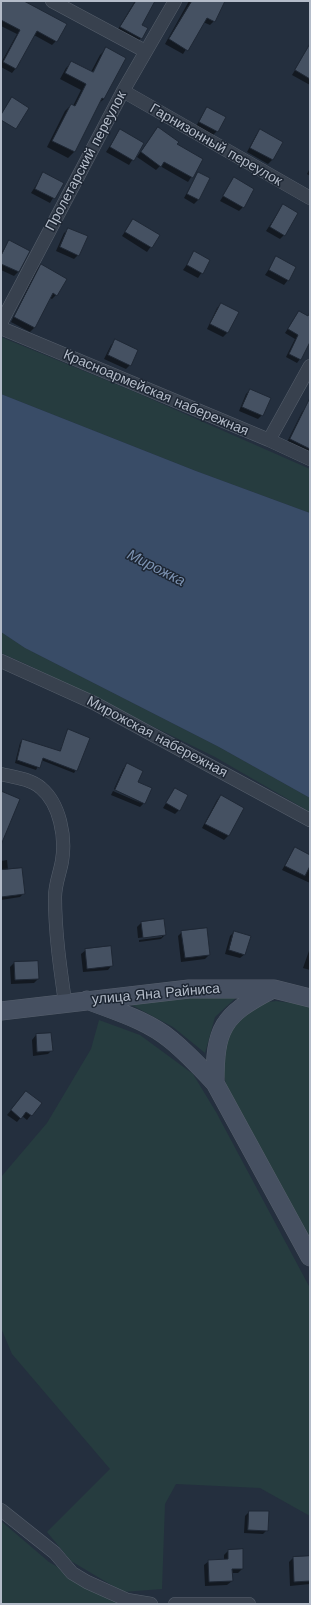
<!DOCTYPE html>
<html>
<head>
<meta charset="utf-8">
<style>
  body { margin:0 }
  #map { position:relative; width:311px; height:1605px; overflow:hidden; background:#242f3e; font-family:"Work Sans",sans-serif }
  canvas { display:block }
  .frame { position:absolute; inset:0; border:2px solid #b4bcc9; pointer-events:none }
</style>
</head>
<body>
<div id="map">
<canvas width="311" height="1605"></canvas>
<div class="frame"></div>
</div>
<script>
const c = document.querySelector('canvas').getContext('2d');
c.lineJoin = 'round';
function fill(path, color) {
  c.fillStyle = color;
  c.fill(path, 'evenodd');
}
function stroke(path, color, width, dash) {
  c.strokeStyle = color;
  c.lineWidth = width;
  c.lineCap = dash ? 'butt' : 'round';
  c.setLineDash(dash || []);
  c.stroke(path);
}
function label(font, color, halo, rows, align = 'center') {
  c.font = font + ' "Work Sans",sans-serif';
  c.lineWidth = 3;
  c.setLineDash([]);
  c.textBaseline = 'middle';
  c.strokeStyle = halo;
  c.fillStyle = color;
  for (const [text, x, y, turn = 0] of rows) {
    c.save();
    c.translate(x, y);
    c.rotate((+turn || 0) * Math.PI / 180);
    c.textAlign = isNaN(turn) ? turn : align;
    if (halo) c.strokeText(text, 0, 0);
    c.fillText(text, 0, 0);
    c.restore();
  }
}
const green = new Path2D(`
  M1,337L135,392L310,469V513L196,471L1,394Z
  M1,632L25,648L219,747L310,798V812L215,757L28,665L1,653Z
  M240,994L215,1017L205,1053L173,1027L126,1002Z
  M276,1001L299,1004L310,1007V1241L226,1085L221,1059L224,1041L235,1023L260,1003Z
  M99,1020L140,1035L193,1074L216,1112L310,1288V1516L260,1488L176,1484L165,1504L162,1589L123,1592L71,1561L47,1532L110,1469L12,1354L1,1328V1177L47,1123L91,1049Z
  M1,1521L49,1562L121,1604H1Z`);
const water = new Path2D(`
  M1,394L196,471L310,513V798L219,747L25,648L1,632Z`);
const shadow = new Path2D(`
  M1,1H22L56,41L52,45L34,35L16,68L12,73L1,67V63L17,34L1,26Z
  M135,1H154L140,25L141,38L138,41L117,31Z
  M189,1H224L214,21L210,25L203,22L183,54L165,44Z
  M106,49L104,99L97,105L74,152L68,158L47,147L65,111L71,105L73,106L81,90L60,79L66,68L72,62L91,72L100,55Z
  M307,51L310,53V85L292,75Z
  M207,108L217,131L213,135L196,126Z
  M120,130L143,143L129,165L106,152Z
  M260,131L272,160L268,164L247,152L256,135Z
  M154,133L202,160L188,182L160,166L156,170L137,157Z
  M310,168V176L307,174Z
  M44,173L62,183L50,203L31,193Z
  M199,174L209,179L198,200L194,204L184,198L195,178Z
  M234,179L243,207L239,211L220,201Z
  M283,205L284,235L280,239L266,231Z
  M133,220L158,236L147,252L122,236Z
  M69,229L78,255L74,259L56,251L64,233Z
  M9,242L29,251L18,272L14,276L1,270V253Z
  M195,253L209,261L198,278L183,270Z
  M277,257L288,280L284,285L265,275Z
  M41,265L56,295L52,299L50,298L34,328L30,332L11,322L37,269Z
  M221,304L227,333L223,337L207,329L217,308Z
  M299,312L310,319V337L300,359L297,363L286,357L295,339L285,333Z
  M115,341L130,365L126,369L104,359L111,345Z
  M250,390L262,415L258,419L239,411L246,394Z
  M306,408L310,410V453L287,442L302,412Z
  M69,731L76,770L74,773L41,760L36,770L15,763L20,743L22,740L59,752Z
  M127,765L137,782L150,789L143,804L114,789L123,769Z
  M175,789L179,810L175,814L163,808Z
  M113,791L143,804L140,807L111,795Z
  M221,796L243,808L228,836L224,840L202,828L217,800Z
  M295,848L310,857V883L282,870Z
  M7,860L8,870L24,893L20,897L1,900V861Z
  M163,920L165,935L161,939L139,942V940L162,937V935L138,938L137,927L141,923Z
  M182,932L209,955L205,959L181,962L178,936Z
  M234,932L245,954L240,958L225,954L230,936Z
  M310,948V970L303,968Z
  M86,950L112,965L108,970L83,972L81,954Z
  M14,963L38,979L34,983L11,984L10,967Z
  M50,1034L52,1050L48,1054L33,1056L32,1040L36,1035Z
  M26,1092L40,1103L27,1120L22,1116L17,1122L7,1115Z
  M249,1512L267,1530L263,1534L244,1533L245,1516Z
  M228,1551L242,1569L238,1573H231L232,1581L227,1585L205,1586L204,1565L209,1561H224V1555Z
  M310,1557V1584L290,1586L289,1562L293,1558Z`);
const building = new Path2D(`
  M1,1H24L67,24L57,42L37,31L16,69L3,62L20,30L1,20Z
  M136,1H155L142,25L148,28L142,39L120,27Z
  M192,1H225L215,22L207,18L188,51L169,39Z
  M310,44V79L295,70Z
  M106,47L126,58L104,99L102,98L75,152L52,141L71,104L75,106L86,84L65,73L71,61L93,72Z
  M12,97L29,108L16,129L1,120V115Z
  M207,107L226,117L218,132L199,122Z
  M158,127L179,142L177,144L203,159L193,178L164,162L161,167L141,152Z
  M120,129L144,143L134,161L110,147Z
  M260,129L283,142L273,160L250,148Z
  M43,172L64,183L55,199L35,189Z
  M198,172L210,178L199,200L187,194Z
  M234,177L254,189L244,208L223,196Z
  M283,204L298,213L285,236L270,227Z
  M133,219L160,235L152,248L125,232Z
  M68,228L88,236L79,256L60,247Z
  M9,240L30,251L19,272L1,264V256Z
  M194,251L210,260L203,274L187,265Z
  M276,256L296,267L289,281L269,270Z
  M41,264L67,279L57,296L53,293L35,328L14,317Z
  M221,303L239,312L228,333L210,324Z
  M299,311L308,316L310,312V342L301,360L289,354L298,335L288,329Z
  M115,339L138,350L131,366L108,355Z
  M250,389L271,398L263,416L242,407Z
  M310,398V449L290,439Z
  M68,729L90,738L77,771L43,758L40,768L17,760L22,739L60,751Z
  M127,763L143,771L138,782L152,788L145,804L115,790Z
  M175,788L188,795L180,811L166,803Z
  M1,791L20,799L1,845Z
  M221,795L244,808L229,836L205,824Z
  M295,847L310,855V866L305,876L285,866Z
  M22,868L25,894L1,897V870Z
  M164,919L166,935L143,938L141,922Z
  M207,928L210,955L185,958L181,931Z
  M234,931L251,936L245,955L229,950Z
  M111,946L113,966L87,969L85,949Z
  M38,961L39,979L15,980L14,962Z
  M51,1033L53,1051L37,1052L36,1034Z
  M26,1091L42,1103L32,1116L26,1112L21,1119L11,1110Z
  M249,1511H269L268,1531L248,1530Z
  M243,1549V1569H232L233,1581L209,1582L208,1560L228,1559V1550Z
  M310,1556V1581L294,1582L293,1557Z`);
const street = new Path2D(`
  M52,1L145,51
  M123,91L310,198
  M1,323L123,91L175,1
  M1,328L269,440L310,459
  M269,440L310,366
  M1,661L94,703L310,820
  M1,774C14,777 31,779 41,788C60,804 66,837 62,861C60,873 55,884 55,897C55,932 60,967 65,1002
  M1,1510L55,1553L72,1573L87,1582L127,1600L151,1604
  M175,1604H249`);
const secondary = new Path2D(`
  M87,1000C115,1011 147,1020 171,1040C187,1053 201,1068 215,1083L310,1257
  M1,1011L189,989H274L310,998
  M215,1083C215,1029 222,1015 271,990`);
const streetNames = [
  ["Гарнизонный переулок",216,145,30],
  ["Пролетарский переулок",86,161,-62],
  ["Красноармейская набережная",156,393,23],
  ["Мирожская набережная",157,737,28],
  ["улица Яна Райниса",156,994,-5]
];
const waterNames = [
  ["Мирожка",156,568,27]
];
fill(green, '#263c3f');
fill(water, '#394c67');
fill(shadow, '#0007');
fill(building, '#455162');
stroke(building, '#1f2835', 1);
stroke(street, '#565f6c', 14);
stroke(secondary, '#565f6c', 19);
stroke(street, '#38414e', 13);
stroke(secondary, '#465061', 18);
label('14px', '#b4bcc9', '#1d2633', streetNames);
label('italic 15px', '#7c92b1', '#1d2633', waterNames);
</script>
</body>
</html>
